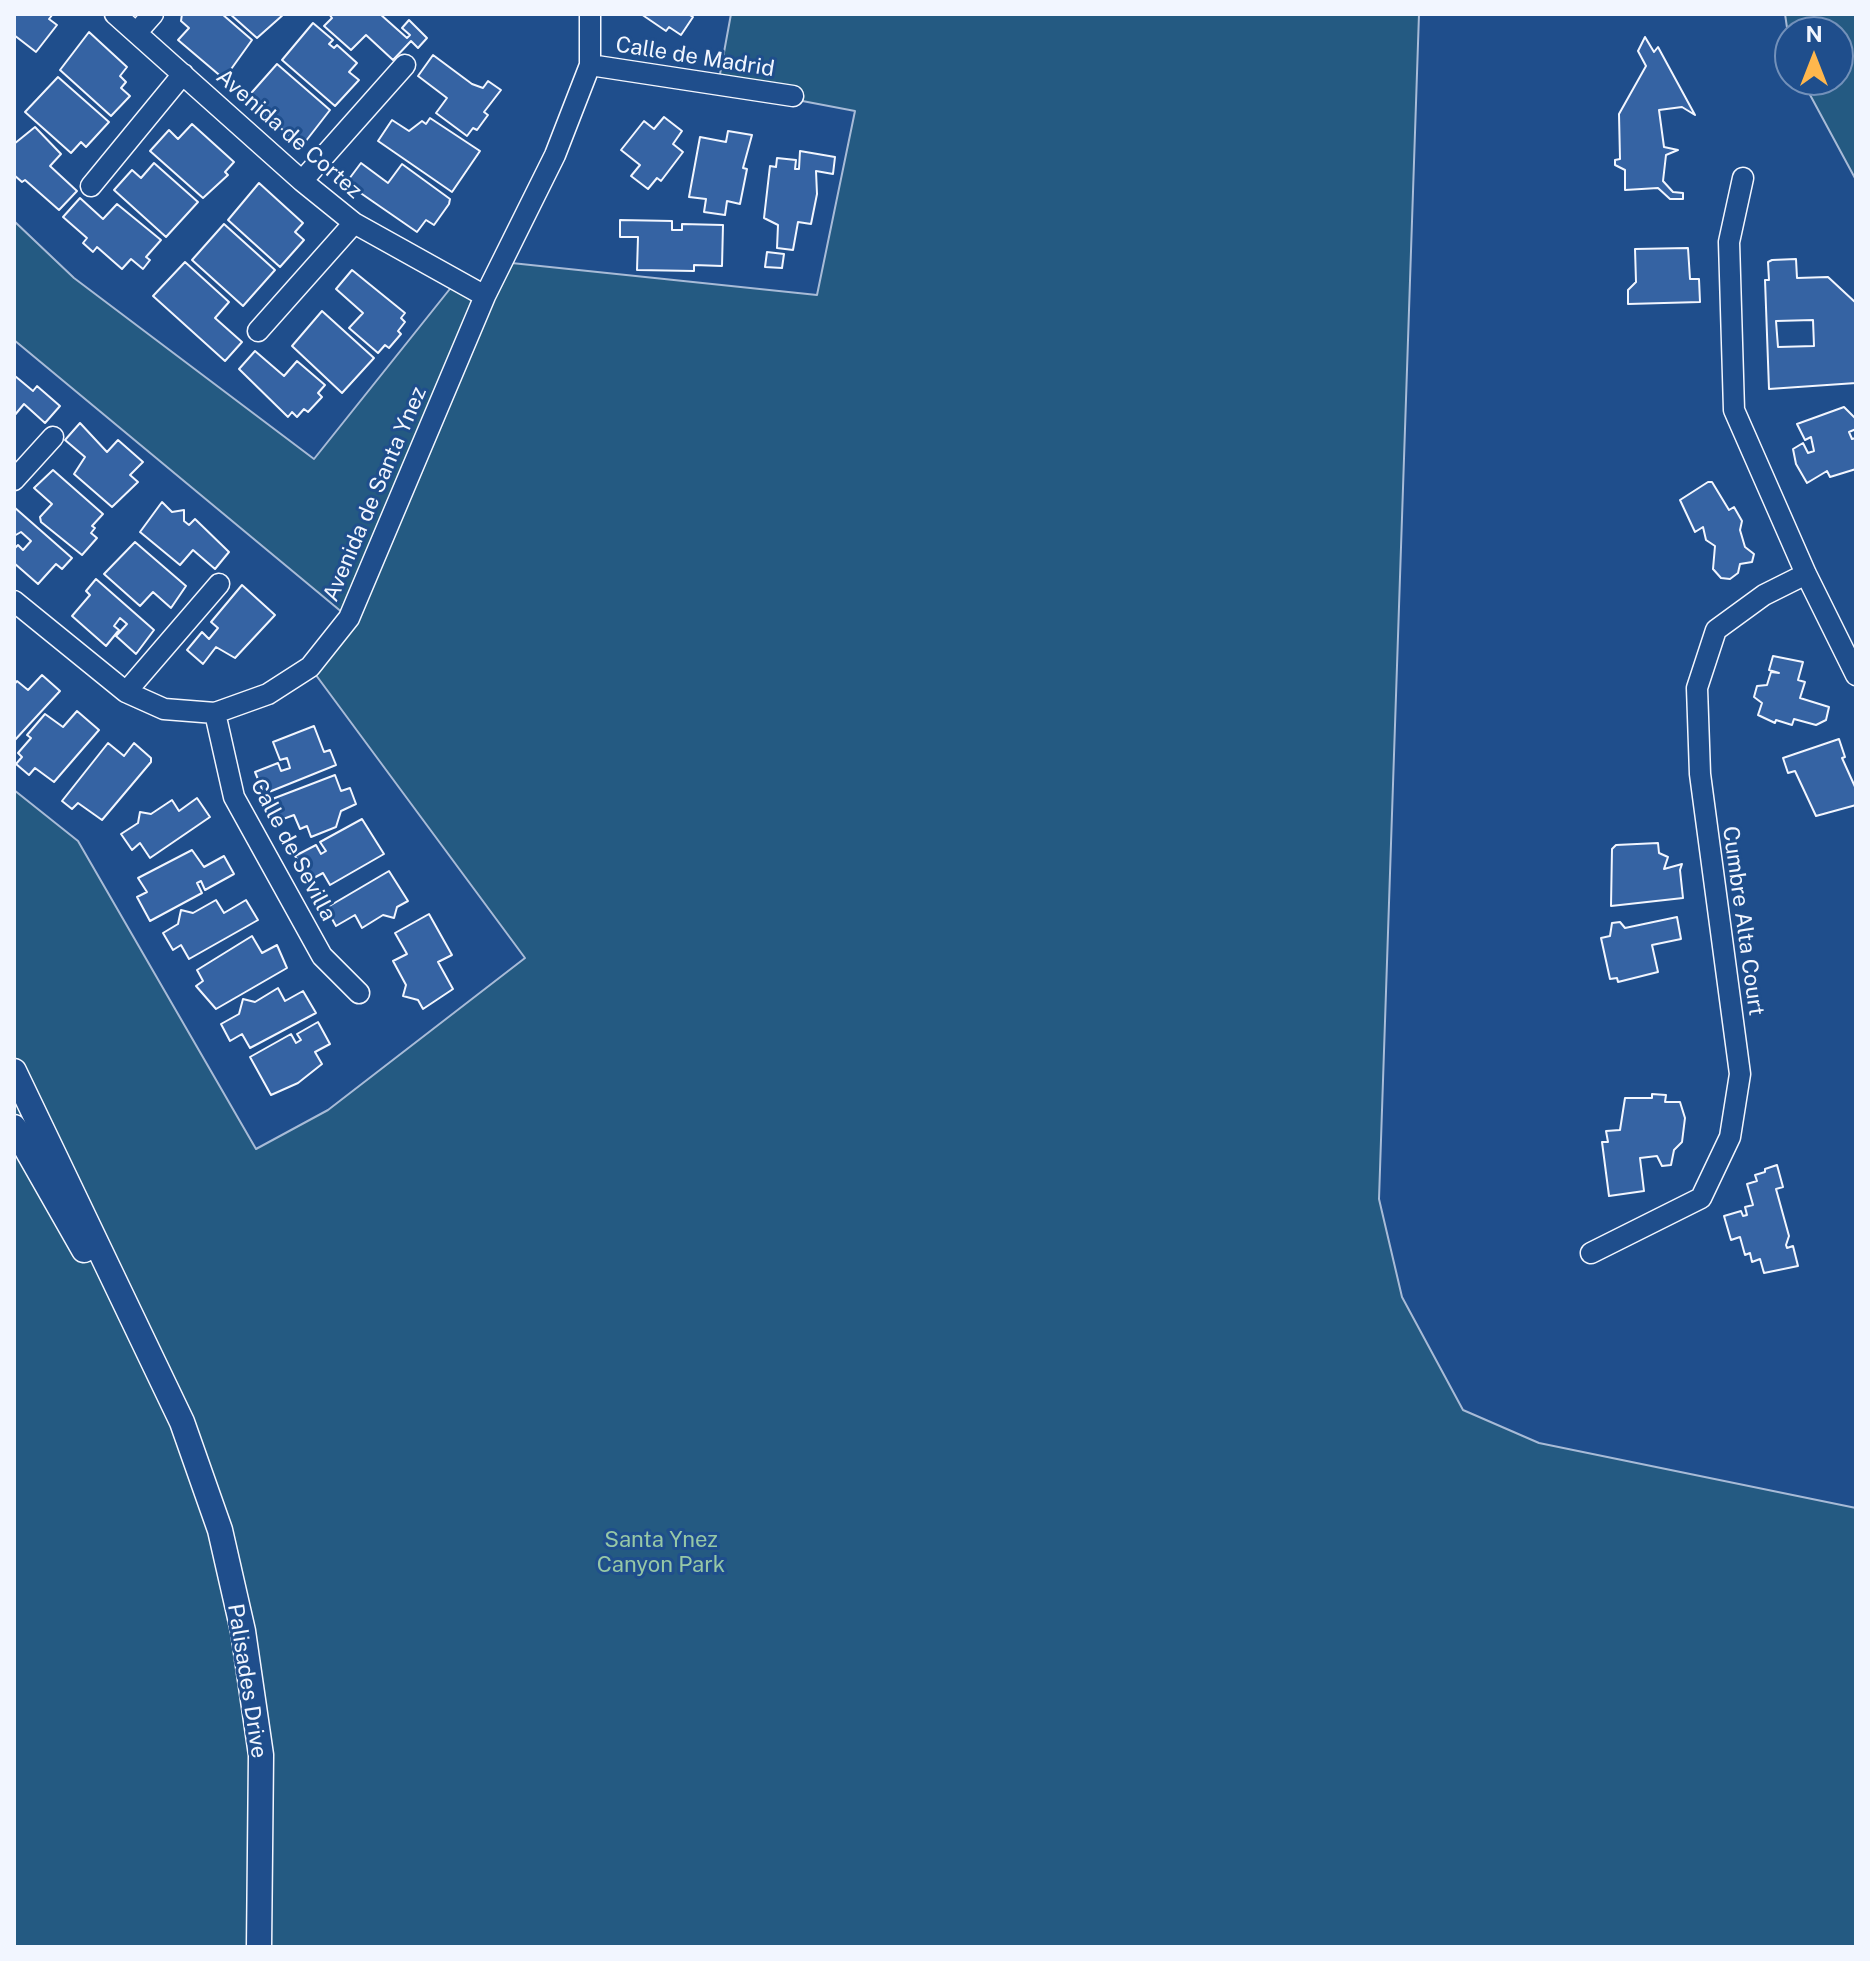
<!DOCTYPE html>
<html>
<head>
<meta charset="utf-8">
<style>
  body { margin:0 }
  #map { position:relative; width:1870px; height:1961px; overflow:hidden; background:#1f4e8c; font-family:"Public Sans",sans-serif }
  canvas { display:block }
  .frame { position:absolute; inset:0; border:16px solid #f2f6ff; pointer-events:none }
  .north { position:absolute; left:1774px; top:16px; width:80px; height:80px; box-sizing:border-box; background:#1f4e8c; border:2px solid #7391ba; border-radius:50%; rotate:0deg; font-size:22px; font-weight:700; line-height:32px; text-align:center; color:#f2f6ff }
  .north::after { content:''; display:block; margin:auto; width:28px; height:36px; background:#ffb74d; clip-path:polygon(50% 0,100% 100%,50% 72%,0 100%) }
</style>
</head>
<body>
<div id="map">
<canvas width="1870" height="1961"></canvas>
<div class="frame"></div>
<div class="north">N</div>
</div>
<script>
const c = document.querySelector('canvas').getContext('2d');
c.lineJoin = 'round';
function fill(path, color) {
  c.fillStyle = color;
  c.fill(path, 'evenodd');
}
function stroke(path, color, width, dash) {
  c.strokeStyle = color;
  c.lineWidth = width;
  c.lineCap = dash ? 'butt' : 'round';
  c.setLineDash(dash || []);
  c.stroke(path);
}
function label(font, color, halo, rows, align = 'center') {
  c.font = font + ' "Public Sans",sans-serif';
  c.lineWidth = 6;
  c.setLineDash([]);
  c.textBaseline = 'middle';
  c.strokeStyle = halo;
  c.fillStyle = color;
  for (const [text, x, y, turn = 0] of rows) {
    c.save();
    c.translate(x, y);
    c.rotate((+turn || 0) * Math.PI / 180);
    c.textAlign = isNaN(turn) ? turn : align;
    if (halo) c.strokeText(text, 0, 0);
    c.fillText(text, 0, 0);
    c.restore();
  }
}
const green = new Path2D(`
  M731,14H1419L1379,1199L1402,1297L1463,1410L1539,1443L1856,1508V1947H14V790L78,841L256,1149L328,1110L525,958L310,667L349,618L14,340V221L74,278L314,459L457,280L485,296L502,262L817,295L855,111L718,85Z
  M1785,14H1856V180L1802,80H1838V32H1790V48Z`);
const building = new Path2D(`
  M14,14H53L49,19L57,25L36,52L14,35Z
  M222,14L252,40L224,79L178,40L189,28L181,21L182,14Z
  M230,14H284L257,38Z
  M380,14L407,38L410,35L402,28L409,20L427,38L418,48L411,41L393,60L366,35L351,50L324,26L332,18L329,14Z
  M641,14H688L693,17L681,35L669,27L666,31Z
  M313,23L333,40L329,44L334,48L337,45L357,63L349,72L359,80L335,106L282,60Z
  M89,32L127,67L120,76L126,82L121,88L130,96L111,116L60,70Z
  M1645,37L1654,52L1658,47L1695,115L1682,107L1659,110L1664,147L1678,150L1666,155L1663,181L1673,192L1683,193V199H1670L1658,188L1625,190V170L1615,165V160L1620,159L1619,114L1646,66L1638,51Z
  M433,55L472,84L483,88L488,81L501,90L484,112L488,115L477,130L473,128L467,136L436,113L447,98L418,76Z
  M277,64L330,110L302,146L246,99Z
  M58,77L109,122L86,147L81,142L71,153L25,112Z
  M664,117L682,131L673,144L683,152L661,181L657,178L648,189L631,176L640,165L621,150L644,121L654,129Z
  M430,118L480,151L452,192L378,141L392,120L409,131L422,121L426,124Z
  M192,124L234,162L225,172L228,175L203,198L150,151L169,130L178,139Z
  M35,127L61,154L50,166L77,191L59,210L25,180L22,182L14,175V144Z
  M728,131L752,135L743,168L747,169L740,204L727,201L725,215L704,212L706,199L689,197L700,137L726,142Z
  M800,151L835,157L833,174L816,171L817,194L811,224L798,222L793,250L777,248L778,225L764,218L770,166L776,167L777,158L796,160L795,169H799Z
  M154,163L198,202L166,237L114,190L132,170L141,178Z
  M361,163L388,183L402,164L450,199L449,204L434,225L426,220L417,232L346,183Z
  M259,183L303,223L295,232L304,240L280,267L228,220Z
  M80,198L103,219L117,204L161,240L146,257L150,260L143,269L131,259L122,269L97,247L93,252L83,243L87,238L63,217Z
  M620,220L672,221V230H682V224L723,225L722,266L694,265V271L637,270L638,237H620Z
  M224,224L275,270L243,306L192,260Z
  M1688,248L1690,279H1699L1700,302L1628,304V290L1636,282L1635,249Z
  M767,252L784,254L782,268L765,267Z
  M1796,259L1797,278L1828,277L1856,303V383L1769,389L1765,280H1769L1768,262L1772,260ZM1813,320L1814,346L1778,347L1776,321Z
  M185,262L229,302L215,318L242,342L225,361L153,296Z
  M352,270L405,313L401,318L405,322L398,331L401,334L389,348L385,345L378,353L349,328L363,313L336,289Z
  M322,311L374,358L342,393L292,346Z
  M255,351L284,376L297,361L325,385L318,393L322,397L308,412L304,409L297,417L292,412L288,417L239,369Z
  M14,370L15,376L33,391L37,386L60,406L45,423L24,404L14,416Z
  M1844,407L1856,419V429L1849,432L1852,439L1856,438V469L1830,477L1827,471L1807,483L1796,464L1793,449L1803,443L1808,453L1814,451L1811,437L1805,440L1797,424Z
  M80,423L107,452L118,440L143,462L130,475L138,482L112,507L74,474L85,457L65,440Z
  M53,470L103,514L92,526L95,528L91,533L97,538L82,555L41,522L40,517L52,504L34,488Z
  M1708,482H1712L1729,510L1734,507L1742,521L1740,530L1745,547L1754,554L1752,562L1740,564L1738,573L1730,579L1721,578L1713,569L1715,546L1706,540L1703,527L1695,532L1680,500Z
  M162,502L172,512L184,510V521L189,525L195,519L229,552L215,569L193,550L180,565L140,532Z
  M14,507L72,558L62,569L56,564L38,584L14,563V549L18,545L23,550L31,541L21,532L14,536Z
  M135,542L186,586L171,608L153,592L140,606L104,574Z
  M96,579L154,630L136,654L116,636L127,624L120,618L114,626L119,630L106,646L72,616L90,595L86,591Z
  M242,585L275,615L235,658L216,647L203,664L187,650L202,632L209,639L218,628L211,622Z
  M1773,656L1803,662L1798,680L1805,682L1800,698L1829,707L1826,720L1816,725L1794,719L1792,725L1776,720L1775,723L1758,715L1762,703L1754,697L1757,686L1767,685L1771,672L1779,673L1769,670Z
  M42,675L60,691L14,741V685L17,681L28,690Z
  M77,711L99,730L54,782L35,768L29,775L16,764L22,757L18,753L31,738L27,735L45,714L63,727Z
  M314,726L324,752L330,750L336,765L264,794L255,772L278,763L281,771L290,768L287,758L280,760L273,742Z
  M1839,739L1845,757L1842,758L1856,789V805L1816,816L1795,771L1788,773L1783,758Z
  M108,743L124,756L134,743L151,758V762L102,820L78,803L72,809L62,801Z
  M335,775L341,791L350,788L356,804L341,811L336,827L311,837L307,826L300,829L294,815L275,822L267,801Z
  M197,798L210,817L150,858L140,843L132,850L121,834L138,823L140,812L151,814L172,800L179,811Z
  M362,819L384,854L330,885L323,873L310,880L295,856L316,845L321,854L326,851L320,842Z
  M1658,843L1659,853L1668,857L1664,869L1682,864L1680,870L1683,898L1611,906L1612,849L1616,845Z
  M192,850L204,867L224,856L234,874L205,890L201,881L197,883L202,893L150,921L137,897L147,892L138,878Z
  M389,871L408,901L397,907L394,918L383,915L362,928L355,915L336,926L326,908Z
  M216,900L224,913L246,900L258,920L189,959L181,945L173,950L163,933L178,924L181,910L193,913Z
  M429,914L452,955L438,962L453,989L423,1009L418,1000L403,996L406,985L393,961L407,954L395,933Z
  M1677,917L1681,939L1652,945L1658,972L1618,982L1617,978L1610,979L1601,938L1610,936L1612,923L1620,922L1625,928Z
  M252,936L262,953L277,945L287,968L216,1009L196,986L203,981L197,970Z
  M278,988L285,1001L303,991L316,1013L250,1048L242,1034L230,1041L221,1024L239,1014L243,999L255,1002Z
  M318,1022L330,1044L315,1052L322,1064L298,1083L271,1095L250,1057L291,1034L296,1043L301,1040L297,1034Z
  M1652,1094L1666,1095L1665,1102H1680L1685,1118L1682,1142L1674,1150L1671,1165L1662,1166L1657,1156L1640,1158L1644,1191L1609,1196L1602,1142H1608L1606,1131L1620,1130L1625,1098H1652Z
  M1777,1165L1783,1187L1776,1189L1789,1236L1786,1245L1787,1248L1793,1246L1798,1266L1764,1273L1760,1259L1752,1262L1750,1253L1745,1255L1740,1237L1731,1240L1724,1216L1741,1211L1743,1216L1747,1215L1745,1207L1753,1205L1747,1184L1757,1181L1755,1175L1765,1172V1169Z`);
const minor = new Path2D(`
  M115,14L302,181L354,223L485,296
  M137,32L153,14
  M590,65L793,96
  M1743,178L1729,242L1734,410L1806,574L1856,675
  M302,181L405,65
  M91,186L183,74
  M258,331L354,223
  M14,480L53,437
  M14,601L126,692L164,709L215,713L268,694L310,667L349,618L485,296L555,155L590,65V14
  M126,692L219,584
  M215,713L234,797L322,956L359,993
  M1591,1253L1701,1198L1730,1137L1740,1074L1700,774L1697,688L1716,630L1764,595L1806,574`);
const tertiary = new Path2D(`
  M14,1071L182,1422L220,1530L243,1631L261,1755L259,1947
  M14,1127L84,1250`);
const streetNames = [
  ["Calle de Madrid",695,57,9],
  ["Avenida de Cortez",289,134,41],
  ["Avenida de Santa Ynez",375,494,-67],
  ["Calle de Sevilla",293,850,62],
  ["Cumbre Alta Court",1743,921,82],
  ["Palisades Drive",247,1681,81]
];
const parkNames = [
  ["Santa Ynez",661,1540],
  ["Canyon Park",661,1565]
];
fill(green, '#245a82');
stroke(green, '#a8bbd7', 2);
fill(building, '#3563a3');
stroke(building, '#f2f6ff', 2);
stroke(minor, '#f2f6ff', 23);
stroke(tertiary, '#f2f6ff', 27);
stroke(minor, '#1f4e8c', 20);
stroke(tertiary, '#1f4e8c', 24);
label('22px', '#f2f6ff', '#1f4e8c', streetNames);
label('22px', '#97c8a6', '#1f4e8c', parkNames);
</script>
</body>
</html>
